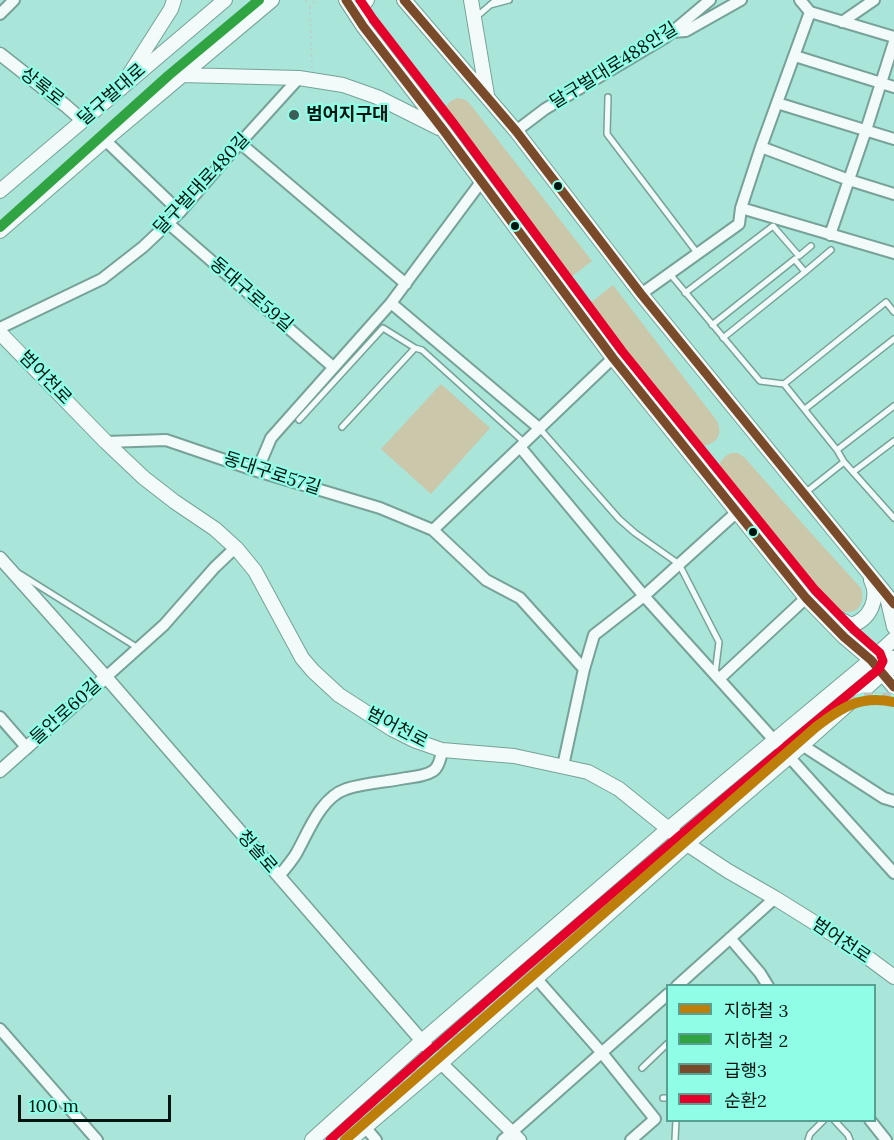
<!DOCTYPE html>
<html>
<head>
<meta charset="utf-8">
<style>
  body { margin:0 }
  #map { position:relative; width:894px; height:1140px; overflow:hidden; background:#a9e5d8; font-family:Lora,"Noto Sans KR",serif }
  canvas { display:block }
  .legend { position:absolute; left:666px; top:984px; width:210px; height:138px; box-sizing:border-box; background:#90fee7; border:2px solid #56a191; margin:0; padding:8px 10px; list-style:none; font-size:18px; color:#001510 }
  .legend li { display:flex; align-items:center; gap:12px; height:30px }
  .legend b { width:30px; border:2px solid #56a191 }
  .scale { position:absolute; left:18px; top:1095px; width:153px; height:27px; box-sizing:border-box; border:3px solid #001510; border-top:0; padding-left:8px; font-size:18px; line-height:21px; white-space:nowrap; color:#001510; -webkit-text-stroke:4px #90fee7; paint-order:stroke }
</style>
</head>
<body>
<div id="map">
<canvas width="894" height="1140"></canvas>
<ul class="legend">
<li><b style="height:8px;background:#be7f0a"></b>지하철 3</li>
<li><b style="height:8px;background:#30a343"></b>지하철 2</li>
<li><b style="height:8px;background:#7a4b2a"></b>급행3</li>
<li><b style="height:8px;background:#e4002b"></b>순환2</li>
</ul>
<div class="scale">100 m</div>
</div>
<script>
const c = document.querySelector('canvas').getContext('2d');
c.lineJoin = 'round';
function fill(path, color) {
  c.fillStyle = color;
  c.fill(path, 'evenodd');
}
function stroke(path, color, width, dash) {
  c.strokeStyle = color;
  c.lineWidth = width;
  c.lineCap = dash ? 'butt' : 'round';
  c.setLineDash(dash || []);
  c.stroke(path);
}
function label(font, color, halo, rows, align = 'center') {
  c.font = font + ' Lora,"Noto Sans KR",serif';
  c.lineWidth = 4.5;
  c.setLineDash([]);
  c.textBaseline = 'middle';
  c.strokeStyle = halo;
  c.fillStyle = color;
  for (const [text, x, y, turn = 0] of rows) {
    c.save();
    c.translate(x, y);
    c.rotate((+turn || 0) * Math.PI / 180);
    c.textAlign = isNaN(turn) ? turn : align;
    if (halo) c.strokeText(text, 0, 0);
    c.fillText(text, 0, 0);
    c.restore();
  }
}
const green = new Path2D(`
  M458,98L466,100L470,104L592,261L570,278L447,121C442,110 446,101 458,98Z
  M613,285L717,421C723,434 717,444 703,446L693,441L589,304Z
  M441,384L490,428L431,494L381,449Z
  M731,453H738L745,458L810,532L861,588C867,606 854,618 837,609L783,550L722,477C716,467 720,458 731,453Z`);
const path = new Path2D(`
  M305,0L310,6L316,0
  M310,6L312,68`);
const service = new Path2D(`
  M490,5L509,0
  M475,18L496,0
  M608,97L607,134L698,254
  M805,272L831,250
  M670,274L760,381L784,384L837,450
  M685,293L773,226L799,256L811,246
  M712,325L795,259
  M723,338L805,272L795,260
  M784,384L886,302L894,312
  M805,409L894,339
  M299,420L383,328L415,348L422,350L525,443
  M342,427L415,348
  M540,429L619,519L635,533L679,564L719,642L715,674
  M844,462L894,518
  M853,472L894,441
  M805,493L844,462L837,450L894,406
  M20,574L138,648
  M642,1068L668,1043
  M663,1098H668
  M834,1120L848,1135L850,1140
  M675,1140L676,1120
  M808,1140L810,1134L824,1120`);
const minor = new Path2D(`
  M810,12L894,37
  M0,14L14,0
  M842,22L874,0
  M672,32L686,31L741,0
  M795,56L894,87
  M777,103L894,139
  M516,131L545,109L666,37L710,0
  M105,140L180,212
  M240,143L406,284
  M761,147L849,180L894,194
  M741,208L894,253
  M168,223L333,367
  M830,235L866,130L894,42
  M641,294L739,224L741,208L761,147L810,12L800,0
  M391,303L539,428
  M0,328L102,279L143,247L180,212L230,154L299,78
  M106,442L166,440L257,471L380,508L433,530L613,358
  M520,447L644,596L894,873
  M257,471L271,438L391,303L481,182
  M433,530L486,580L520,598L584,669
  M106,677L164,625L215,567L235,548
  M719,679L806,598
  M0,717L27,748
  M802,745L884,798L894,801
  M563,766L584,669L594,635L644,596L738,511
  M279,876C285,869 291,862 296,854C308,833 320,798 346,789C365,783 386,782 406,778C415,777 425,776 433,771C439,767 441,757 442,750
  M730,938L760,973L768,986
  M536,978L602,1053L655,1119L631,1140
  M677,986L775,898
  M0,1029L97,1140
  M870,1120L886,1140
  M365,1127L376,1140
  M503,1140L668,994`);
const tertiary = new Path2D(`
  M0,54L66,106L83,121
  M0,558L106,677L441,1063L520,1140
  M0,771L106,677`);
const secondary = new Path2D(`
  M346,0L363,26L444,131L613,358L806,598L844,637L871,660L894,687
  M404,0L516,131L641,294L894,604
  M471,0L487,95
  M362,23C359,14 360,7 367,0
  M129,75L171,9L174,0
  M181,75L299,78L343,85L377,97L439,128
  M0,191L225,0
  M0,231L105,140L272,0
  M0,333L106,442L144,478L175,502L215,529L237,549L255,571L302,658L313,671L339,695L392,729L416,741L442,750L514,756L588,772L619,789L687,844L728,871L775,898L855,948L894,977
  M887,597L894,627
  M823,610L851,625C870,620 880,598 871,580
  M871,660L887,657L894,658
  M312,1140L422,1041L668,829L871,660L894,639
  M350,1140L441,1063L687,844L790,756L883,673L894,667`);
const rail = new Path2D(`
  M336,1140L572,931L833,705L863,695H890L894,697`);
const bus1 = new Path2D(`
  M346,0L363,26L444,131L613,358L806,598L844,637L871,660L894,687
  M404,0L516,131L641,294L894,604`);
const bus2 = new Path2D(`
  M330,1140C509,979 693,823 879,669L883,661L880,653L852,628L815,590L622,351L454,124L373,19L360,0`);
const metro1 = new Path2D(`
  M345,1140L816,727C842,707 860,695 894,702`);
const metro2 = new Path2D(`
  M0,227L169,75L259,0`);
const markers = [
  [294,115,6,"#3b5e56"],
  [558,186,5,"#001510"],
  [515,226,5,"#001510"],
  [753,532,5,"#001510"]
];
const streetNames = [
  ["달구벌대로488안길",614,66,-32],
  ["상록로",42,87,38],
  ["달구벌대로",112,95,-41],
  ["달구벌대로480길",202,184,-47],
  ["동대구로59길",251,295,41],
  ["범어천로",45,378,46],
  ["동대구로57길",272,474,18],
  ["들안로60길",66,712,-42],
  ["범어천로",397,728,28],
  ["청솔로",257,852,49],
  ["범어천로",841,941,34]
];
const poiNames = [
  ["범어지구대",306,115]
];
fill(green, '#cbc7aa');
stroke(service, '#76a299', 8);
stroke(minor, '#76a299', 14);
stroke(tertiary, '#76a299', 15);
stroke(secondary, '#76a299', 16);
stroke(path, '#bed0cc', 1.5, [3, 3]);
stroke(service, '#f2fbf9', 5);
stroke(minor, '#f2fbf9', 10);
stroke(tertiary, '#f2fbf9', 12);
stroke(secondary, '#f2fbf9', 14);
stroke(rail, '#b7c7c4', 5);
stroke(rail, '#90fee7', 3, [9]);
stroke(bus1, '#7a4b2a', 9);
stroke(bus2, '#e4002b', 9);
stroke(metro1, '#be7f0a', 10);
stroke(metro2, '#30a343', 10);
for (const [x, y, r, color] of markers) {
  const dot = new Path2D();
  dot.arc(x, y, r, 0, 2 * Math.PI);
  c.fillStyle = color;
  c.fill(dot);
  stroke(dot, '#90fee7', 2);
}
label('18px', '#001510', '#90fee7', streetNames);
label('bold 18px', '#001510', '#90fee7', poiNames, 'left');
</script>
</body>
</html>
